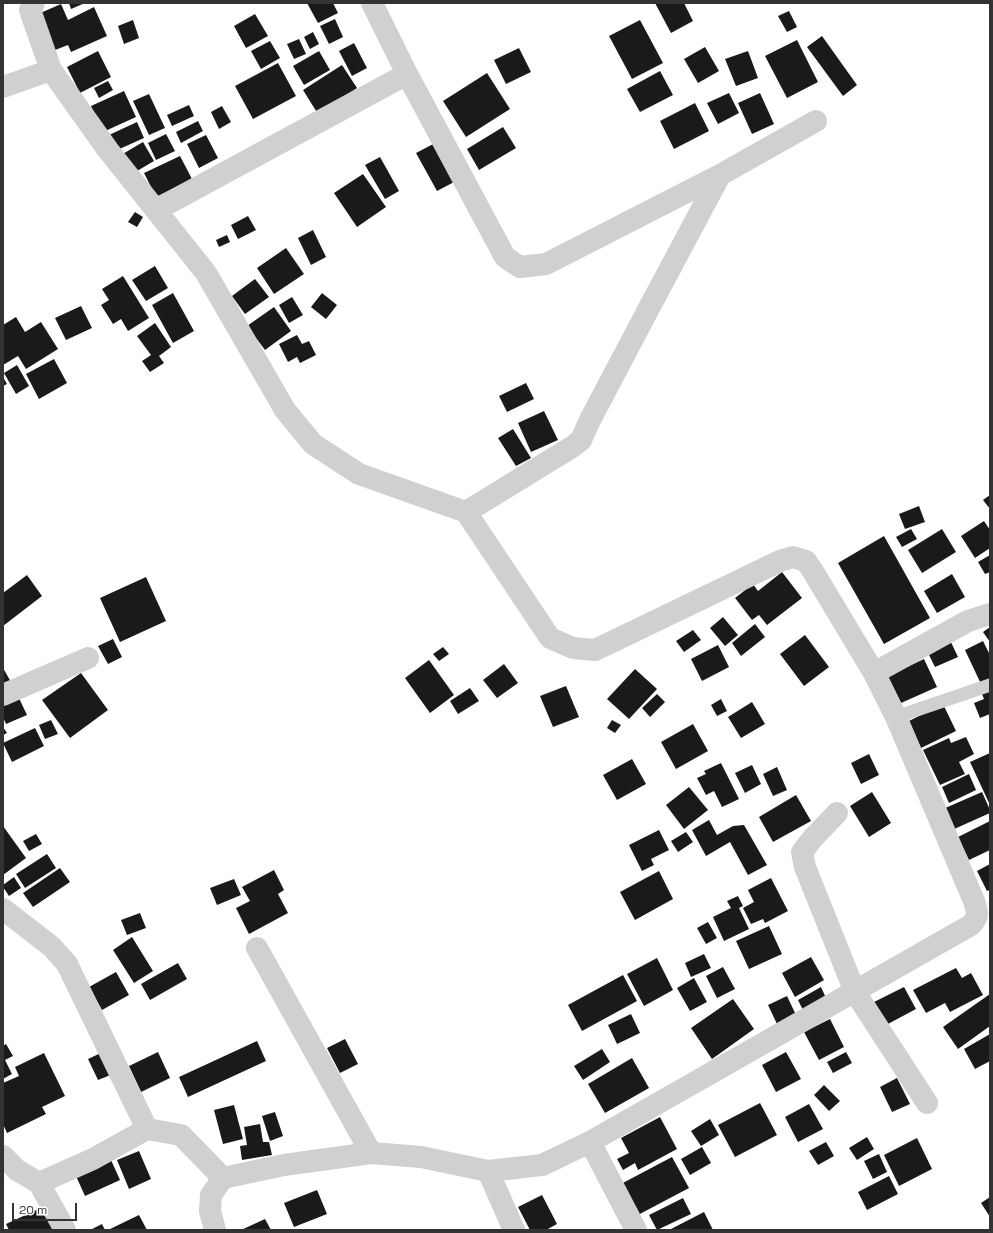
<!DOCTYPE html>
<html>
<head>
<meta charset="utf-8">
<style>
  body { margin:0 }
  #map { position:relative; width:993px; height:1233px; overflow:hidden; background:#fff; font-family:"Space Grotesk",sans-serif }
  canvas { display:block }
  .frame { position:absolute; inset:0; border:4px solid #333; pointer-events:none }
  .scale { position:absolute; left:12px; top:1203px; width:65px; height:18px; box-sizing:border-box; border:2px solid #333; border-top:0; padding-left:5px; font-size:12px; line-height:14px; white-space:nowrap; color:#333; -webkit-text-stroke:3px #fff; paint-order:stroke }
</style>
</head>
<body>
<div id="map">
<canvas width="993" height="1233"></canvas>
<div class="frame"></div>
<div class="scale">20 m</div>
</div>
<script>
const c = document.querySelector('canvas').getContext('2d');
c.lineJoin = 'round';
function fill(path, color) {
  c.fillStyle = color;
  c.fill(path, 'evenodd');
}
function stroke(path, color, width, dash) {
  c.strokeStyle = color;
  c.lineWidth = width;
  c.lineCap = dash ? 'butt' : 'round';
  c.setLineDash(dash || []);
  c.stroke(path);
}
const building = new Path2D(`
  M69,3H85L71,9Z
  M307,3H333L338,13L318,23Z
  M655,3H684L693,21L671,33Z
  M61,4L68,20L94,7L107,36L71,52L68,45L55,50L38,14Z
  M789,11L797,27L787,32L778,16Z
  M255,14L268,36L246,48L234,26Z
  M335,19L343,37L329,44L320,26Z
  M133,20L139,38L124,44L118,26Z
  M640,20L663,63L632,79L609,36Z
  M313,32L319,44L310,49L304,37Z
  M822,36L857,85L843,96L807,47Z
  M299,39L306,54L294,59L287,44Z
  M797,40L818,82L787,98L765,56Z
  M270,41L280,58L261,69L251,51Z
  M354,43L367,68L352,76L339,51Z
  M705,47L719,71L698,83L684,59Z
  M519,48L531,72L506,84L494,60Z
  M98,51L111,77L80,93L67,67Z
  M319,51L330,70L304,85L293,66Z
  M748,51L758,78L736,86L725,59Z
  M278,63L296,96L253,119L235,86Z
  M342,65L357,88L318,114L303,90Z
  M660,71L673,95L640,112L627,89Z
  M487,73L510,109L466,137L443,101Z
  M108,81L113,90L99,98L94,88Z
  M124,91L136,117L103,132L91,106Z
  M729,93L739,113L718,124L707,103Z
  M760,93L774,124L752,134L738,103Z
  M149,94L165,128L149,135L133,101Z
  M695,103L709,131L674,149L660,121Z
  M189,105L194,116L172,126L167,115Z
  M222,106L231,122L219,129L211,112Z
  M198,121L203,131L181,143L176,132Z
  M137,122L144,138L115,151L109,135Z
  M503,127L516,148L479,170L467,149Z
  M166,134L175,151L156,160L148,143Z
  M206,135L218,158L199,168L187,144Z
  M143,142L154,161L132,174L121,155Z
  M437,142L458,180L437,191L416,153Z
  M180,156L192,179L156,197L144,173Z
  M380,157L399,191L385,199L365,165Z
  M363,174L386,207L357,227L334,193Z
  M135,212L143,217L137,227L128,222Z
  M248,216L256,230L238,239L231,225Z
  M313,230L326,257L311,265L298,238Z
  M227,235L230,242L219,247L216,240Z
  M286,248L304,274L274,294L257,268Z
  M155,266L168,288L146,301L132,280Z
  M123,276L149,318L128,331L121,319L113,324L101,305L109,300L102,289Z
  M255,279L269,297L245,314L232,296Z
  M173,293L194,331L173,343L152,305Z
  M322,293L337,305L326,319L311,307Z
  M292,297L303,315L289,323L279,305Z
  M81,306L92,328L66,340L55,318Z
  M274,307L291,331L265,350L247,326Z
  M16,317L25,332L41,322L58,349L26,369L18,356L3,365V325Z
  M155,323L171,347L159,356L164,363L150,372L142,361L151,355L137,336Z
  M297,335L302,344L309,341L316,355L300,363L297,357L288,362L279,344Z
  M54,359L67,383L39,399L26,374Z
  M17,365L29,386L16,394L4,373Z
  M3,377L7,384L3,386Z
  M526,383L534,399L507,412L499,396Z
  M544,411L558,440L531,452L518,423Z
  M513,429L531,458L516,466L498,438Z
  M990,495V509L983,500Z
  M919,506L925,522L905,529L899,514Z
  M984,521L990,530V548L975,558L961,536Z
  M911,529L917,539L902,547L896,537Z
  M942,529L956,552L922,573L908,550Z
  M884,536L930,618L884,644L838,563Z
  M990,555V572L985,574L978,562Z
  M782,572L802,598L767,625L759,615L752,620L735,598L753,584L758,591Z
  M952,574L965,597L937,613L924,591Z
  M27,575L42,596L3,626V593Z
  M146,577L166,621L120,642L100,598Z
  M723,617L738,635L725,646L710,628Z
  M755,624L765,637L741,656L732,643Z
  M990,627V642L983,632Z
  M693,630L701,640L684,652L676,641Z
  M805,635L829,667L804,686L780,654Z
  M949,638L958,657L935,667L926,649Z
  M113,639L122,657L108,664L98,646Z
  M983,641L990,655V680L981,684L965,650Z
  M718,645L729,667L702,681L691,659Z
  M443,647L449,654L439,661L433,654Z
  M924,659L937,687L901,703L888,676Z
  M429,660L454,695L430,713L405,678Z
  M504,664L518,683L497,698L483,680Z
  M3,668L11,682L3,687Z
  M635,669L657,689L629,719L607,699Z
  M81,673L108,710L70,738L42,700Z
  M566,686L579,717L553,727L540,696Z
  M470,688L479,701L458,714L450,701Z
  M990,691V714L980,718L974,703L984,699L982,694Z
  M657,694L665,702L650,717L642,708Z
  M18,696L27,715L6,724L3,717V703Z
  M721,699L727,711L717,716L711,705Z
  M752,702L765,724L741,738L728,717Z
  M943,704L956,731L921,748L909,721Z
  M51,720L58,734L45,739L39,725Z
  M612,720L621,725L615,733L607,728Z
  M693,724L708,751L676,769L661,742Z
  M3,727L7,733L3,735Z
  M35,728L44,746L12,762L3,743Z
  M966,737L974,754L959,762L965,774L940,785L923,750L949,738L951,743Z
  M990,753V805L970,762Z
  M869,754L879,775L861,784L851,763Z
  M632,759L646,784L617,800L603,775Z
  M721,763L739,799L722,807L714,791L706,795L697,778L706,774L704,771Z
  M752,765L761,784L745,793L735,773Z
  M777,767L787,790L773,796L763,774Z
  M969,774L976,790L949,803L942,787Z
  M689,787L708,810L684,829L666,805Z
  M872,792L891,823L869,837L850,806Z
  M982,792L990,810V813L952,830L943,809Z
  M796,795L811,821L773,842L759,817Z
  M709,820L717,835L733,826L744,825L767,865L748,875L730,842L706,856L692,830Z
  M990,821V850L969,860L958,837Z
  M3,826L26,858L3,875Z
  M659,830L669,850L651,859L654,865L642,871L629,845Z
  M686,832L693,842L678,852L671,841Z
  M36,834L42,844L29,851L23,841Z
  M47,854L56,868L25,888L16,874Z
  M990,864V890L987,891L977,871Z
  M60,868L70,882L33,907L23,893Z
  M274,870L284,890L278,894L288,913L249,934L236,908L250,901L242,887Z
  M659,871L673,899L635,920L620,892Z
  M14,877L21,888L9,896L3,887V885Z
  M771,878L788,911L765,923L763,919L751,924L743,908L754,902L748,890Z
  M234,879L241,895L217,905L210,888Z
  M738,896L743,906L739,908L749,929L724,941L713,917L731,908L727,901Z
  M140,913L146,928L127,935L121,920Z
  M708,922L717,938L706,944L697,928Z
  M769,926L782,954L749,969L736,941Z
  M132,937L153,971L134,983L113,950Z
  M704,954L711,968L691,977L685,963Z
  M811,957L824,980L795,997L782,973Z
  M657,958L673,990L644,1006L627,974Z
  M178,963L187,979L150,1000L141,984Z
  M723,967L735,989L717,998L706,976Z
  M956,968L962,978L971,973L983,995L950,1012L945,1003L926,1013L913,990Z
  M116,972L129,995L102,1010L89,987Z
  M623,975L637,1001L582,1031L568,1005Z
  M694,978L707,1002L690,1011L677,988Z
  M821,987L826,998L803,1010L798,1000Z
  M904,987L916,1009L886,1025L874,1002Z
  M990,994V1026L958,1049L943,1027Z
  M787,996L796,1015L777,1024L768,1005Z
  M733,999L754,1029L712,1059L691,1028Z
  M631,1014L640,1033L617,1044L608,1025Z
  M830,1019L844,1047L819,1060L804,1032Z
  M990,1034V1061L975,1069L964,1049Z
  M345,1039L358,1064L340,1073L327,1048Z
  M257,1041L266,1061L188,1097L179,1077Z
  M6,1044L13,1056L5,1060L12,1074L3,1079V1046Z
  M602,1049L610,1062L583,1080L574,1066Z
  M103,1052L113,1074L98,1080L88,1059Z
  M158,1052L170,1078L141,1092L129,1066Z
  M786,1052L801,1079L776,1092L762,1065Z
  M846,1052L852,1063L833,1073L827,1062Z
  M44,1053L65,1096L42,1107L46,1114L7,1133L3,1124V1083L19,1076L15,1067Z
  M632,1058L649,1088L605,1113L588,1084Z
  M897,1078L910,1104L892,1112L880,1087Z
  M824,1085L840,1101L829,1111L814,1095Z
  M760,1103L777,1135L735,1157L718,1125Z
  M809,1104L823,1129L798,1142L785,1117Z
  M234,1105L243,1139L223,1144L214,1110Z
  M275,1112L283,1136L270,1141L262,1116Z
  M660,1117L677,1149L638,1170L635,1163L623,1170L617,1159L629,1153L621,1138Z
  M710,1119L719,1135L701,1146L691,1131Z
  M260,1124L263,1142H269L272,1155L242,1160L240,1146L247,1145L244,1127Z
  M867,1137L874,1149L857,1160L849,1148Z
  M917,1138L932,1169L899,1186L884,1155Z
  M826,1142L834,1156L818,1165L809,1151Z
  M702,1147L711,1163L690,1175L681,1159Z
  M139,1151L151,1179L129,1189L117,1160Z
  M879,1154L887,1172L873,1179L864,1161Z
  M672,1157L689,1188L636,1216L619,1185Z
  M111,1160L120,1180L85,1196L76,1176Z
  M889,1176L898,1194L867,1210L858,1192Z
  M317,1190L327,1214L294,1227L284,1203Z
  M542,1195L557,1224L546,1230H530L518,1207Z
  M990,1197V1217L981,1203Z
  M683,1198L691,1214L657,1230L649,1215Z
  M43,1207L55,1230H9L6,1224Z
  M704,1212L713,1230H672L671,1229Z
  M139,1215L147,1230H108Z
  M265,1219L271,1230H241Z
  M102,1224L105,1230H90Z`);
const lane = new Path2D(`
  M896,717L990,685`);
const street = new Path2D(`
  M372,3L407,74L505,257L520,267L546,264L720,175L816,121
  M51,70L108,150L206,273L285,410L313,444L359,474L466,512L550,638L573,648L595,650L780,561L793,557L806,561L814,573L874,673L896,717L974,901C978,913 979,916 971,925L590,1142L542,1165L488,1171L421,1157L371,1153L284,1165L223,1178L211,1195L210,1211L215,1230
  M3,87L51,70L30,10L34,3
  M156,210L407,74
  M466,512L572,447L581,440L590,420L649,308L720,175
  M874,673L968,621L990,614
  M3,695L88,658
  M837,813L813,838L802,852L805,867L855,992L927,1103
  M3,909L52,947L67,964L147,1129L93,1159L39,1183L17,1170L3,1156
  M257,948L371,1153
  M147,1129L181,1135L223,1178
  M590,1142L636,1230
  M488,1171L514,1230
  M39,1183L65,1230`);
fill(building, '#1a1a1a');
stroke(lane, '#d0d0d0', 13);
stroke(street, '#d0d0d0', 22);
</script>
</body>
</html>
